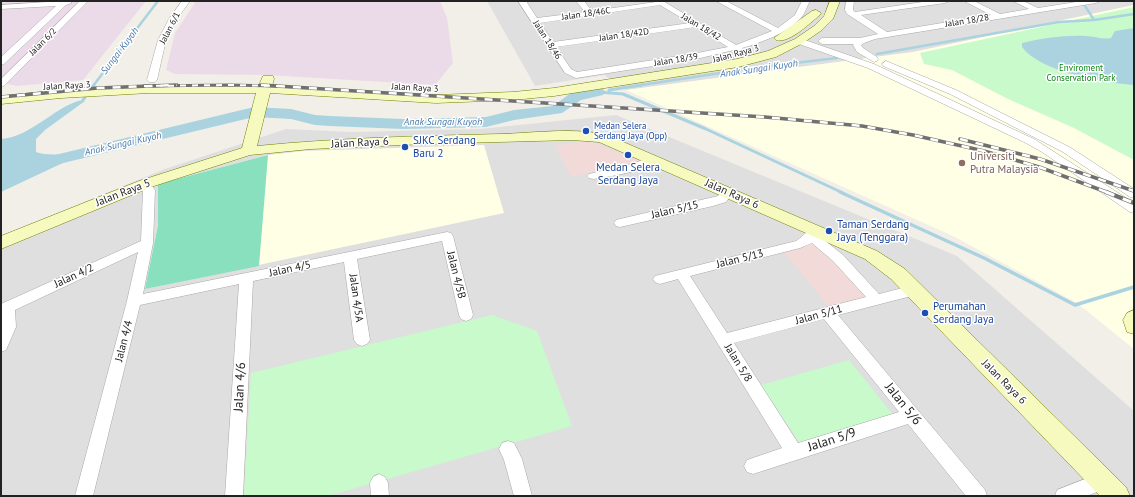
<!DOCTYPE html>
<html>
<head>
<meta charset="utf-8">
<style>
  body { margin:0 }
  #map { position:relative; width:1135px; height:497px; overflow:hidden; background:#f2efe9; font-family:"PT Sans",sans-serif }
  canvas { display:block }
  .frame { position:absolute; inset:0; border:2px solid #222; pointer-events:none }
</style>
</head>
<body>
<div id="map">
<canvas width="1135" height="497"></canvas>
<div class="frame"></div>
</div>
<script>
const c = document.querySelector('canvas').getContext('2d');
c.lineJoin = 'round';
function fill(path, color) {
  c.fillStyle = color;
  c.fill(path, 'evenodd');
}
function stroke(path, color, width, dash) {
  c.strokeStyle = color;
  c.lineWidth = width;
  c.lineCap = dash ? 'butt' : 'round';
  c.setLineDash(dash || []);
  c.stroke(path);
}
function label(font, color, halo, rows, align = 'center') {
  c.font = font + ' "PT Sans",sans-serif';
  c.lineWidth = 3;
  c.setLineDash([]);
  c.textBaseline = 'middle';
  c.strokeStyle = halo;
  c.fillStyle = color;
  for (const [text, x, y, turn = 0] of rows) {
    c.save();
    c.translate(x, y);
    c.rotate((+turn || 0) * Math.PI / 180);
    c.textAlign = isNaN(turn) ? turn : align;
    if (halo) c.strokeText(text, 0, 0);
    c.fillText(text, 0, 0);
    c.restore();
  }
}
const residential = new Path2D(`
  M487,1H1134V5L913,52L626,90L604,75L535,86Z
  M616,115L957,256L1134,411V496H1V236L165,169L286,129L351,132L480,129Z`);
const commercial = new Path2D(`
  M586,141L598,144L642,161L571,177L555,146Z
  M815,242L870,298L830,308L783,251Z`);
const industrial = new Path2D(`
  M1,1H146L83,80L17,86L7,84L1,85Z
  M196,1H440L447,18L453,63L435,85L267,75L175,74L166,70L175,33Z`);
const education = new Path2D(`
  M1134,5V349L1077,303L953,236L626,90L913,52Z
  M484,145L504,213L145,289L158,225V184L268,155L303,151Z`);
const park = new Path2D(`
  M1134,7V160L1074,128L1008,99L952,70L924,64L920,53Z
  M492,315L537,331L572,426L328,496H244L251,373Z
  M849,360L894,416L801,445L761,385Z`);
const pitch = new Path2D(`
  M268,155L259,266L145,289L158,225V184Z`);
const water = new Path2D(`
  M1134,28V85C1105,83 1040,72 1022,47V43C1043,38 1064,35 1086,36C1094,36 1103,40 1111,38L1115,31Z
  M83,100L85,101L45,130L36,139V152C47,156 58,153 70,156L67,161L1,192V139C32,137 57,104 83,100Z`);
const streamFar2 = new Path2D(`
  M1082,1L1094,20
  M877,54L1059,22L1094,20L1134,14
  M93,86L158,1
  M635,86L753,68L837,58`);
const streamFar1 = new Path2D(`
  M609,90L642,85
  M598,92L623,94L706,129L843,193
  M83,100L94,85`);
const stream = new Path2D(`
  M840,192L984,258L1075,305L1134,287`);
const river = new Path2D(`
  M598,88L603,89L605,92L603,95L581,100L562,113L514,120L486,127L403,129L330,126L315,125L291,119L254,117L1,178V168L254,107L291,109L315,115L330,116L403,119L486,117L514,110L553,106L571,93Z`);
const street = new Path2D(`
  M63,1H69L72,3L66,5L4,64L1,65V57L56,6L1,9V5Z
  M80,1H88L4,86L1,87V79Z
  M182,1H190L177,19L166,40L157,80L155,82H149L147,80L158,40L169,19Z
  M518,1H526L537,18L585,12L576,1H584L592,11L663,1L736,45L772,31L716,1H726L778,28L795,15L802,1H810C807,6 805,13 801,18C786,34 762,42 742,48L743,50L742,52L739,53L734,50L692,60L576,78L565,73ZM660,5L690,23L553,42L540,23ZM696,27L728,47L692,54L577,72L571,69L556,47Z
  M846,1H854L853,10L855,12L929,1H949L945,3L861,15L887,32L991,15L964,1H974L1000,14L1029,9L1013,1H1023L1038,8L1082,1H1100L1096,3L875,39L864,43L861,45L863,48L877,57L878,59L877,61L874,62L857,52L853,45L854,44H822L818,41L822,38H860L878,34L847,14L845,10Z
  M799,38L874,64L1034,139L1134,203V213L1130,212L1042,152L1026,143L868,68L796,43L795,41L796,39Z
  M886,61L956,90L1071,148L1134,189V198L1130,197L1063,152L950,94L883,66L882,64Z
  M652,156L658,159C647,172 609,176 593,179L589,178L587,176L589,174L635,163Z
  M145,180L149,182L155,190L153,243L143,294L447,232L451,233L453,236L473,315L471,319L466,321L461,319L459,315L442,241L357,259L370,340L367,344L362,346L357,344L354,340L344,262L253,281L243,496H225L239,284L140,305L93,496H75L127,301L138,252L15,310L16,327L6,350L1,352V304L141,241L143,190L139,184L141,182Z
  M727,188L731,189L733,192L726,202L713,206L620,227L616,226L614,223L616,220L620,219L718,196L723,189Z
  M815,227L819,228L821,231L818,235L843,255L879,294L914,285L919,286L921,290L919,294L838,315L985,490L987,496H966L908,424L753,474L747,472L744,466L747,460L782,448L678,279L660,284L655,282L653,279L655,276L796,241C803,237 808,229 815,227ZM812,243L833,261L866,297L727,333L690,276L800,248ZM824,319L899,412L798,443L734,343Z
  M508,441L514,443L522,459L532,496H514L504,460L499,449L502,443Z
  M1103,472L1109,475L1112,481L1109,487L1087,496H1055L1057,490Z
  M379,474L385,477L388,483L389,496H371L370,483L373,477Z`);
const secondary = new Path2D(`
  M830,1H840L833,19L822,30L803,43L776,57L738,67L554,96L513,100L436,103L270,93L257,146C338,138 419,136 501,134C534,133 575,127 607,135L877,251L905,269L1126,487L1130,496H1100L891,279L865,259L599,142L572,140L425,144L311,149L250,155L151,187L1,249V236L139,181L242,148L256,93H149L61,98L1,104V96L61,90L149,85H259L263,76H273L274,79L272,86L436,95L513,92L554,88L737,59L768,51L795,39L814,26L824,16Z
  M816,10L821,13L820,15C810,23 789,44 776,40L774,38L812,11Z
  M1134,310V334L1127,332L1123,320L1127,313Z`);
const railFar2 = new Path2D(`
  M144,86L229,85L277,86`);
const railFar1 = new Path2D(`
  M261,85L765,117L862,126L913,135L984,151L1039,167L1109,193
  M1,97L98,88L177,85
  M960,139L1040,159L1134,191`);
const rail = new Path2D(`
  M1106,192L1134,203`);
const markers = [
  [586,131,4,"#1a4fb4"],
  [405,147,4,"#1a4fb4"],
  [628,155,4,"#1a4fb4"],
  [962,163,4,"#8d6e63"],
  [829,231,4,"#1a4fb4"],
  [925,313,4,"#1a4fb4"]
];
const farStreetnames = [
  ["Jalan 18/46C",586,14,-8],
  ["Jalan 18/28",967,21,-9],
  ["Jalan 18/42",701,27,31],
  ["Jalan 6/1",170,28,-63],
  ["Jalan 18/42D",624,35,-8],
  ["Jalan 18/46",547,40,57],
  ["Jalan 6/2",43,42,-45],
  ["Jalan Raya 3",736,54,-15],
  ["Jalan 18/39",676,60,-9],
  ["Jalan Raya 3",67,86,-3],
  ["Jalan Raya 3",415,88,3]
];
const farParknames = [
  ["Enviroment",1081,68],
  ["Conservation Park",1081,78]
];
const farTransitnames = [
  ["Medan Selera",594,126],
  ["Serdang Jaya (Opp)",594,136]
];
const farWaternames = [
  ["Sungai Kuyoh",120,51,-53],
  ["Anak Sungai Kuyoh",759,69,-8],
  ["Anak Sungai Kuyoh",443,122],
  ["Anak Sungai Kuyoh",123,144,-13]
];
const transitNames = [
  ["SJKC Serdang",413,141],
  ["Baru 2",413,154],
  ["Medan Selera",628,168,"center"],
  ["Serdang Jaya",628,181,"center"],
  ["Taman Serdang",837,225],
  ["Jaya (Tenggara)",837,238],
  ["Perumahan",933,307],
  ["Serdang Jaya",933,320]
];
const streetNames = [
  ["Jalan Raya 6",360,143,-3],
  ["Jalan Raya 5",123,193,-21],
  ["Jalan Raya 6",732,194,24],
  ["Jalan 5/15",675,210,-13],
  ["Jalan 5/13",740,259,-14],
  ["Jalan 4/5",290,269,-12],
  ["Jalan 4/5B",456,275,76],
  ["Jalan 4/2",74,276,-25],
  ["Jalan 4/5A",356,298,82],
  ["Jalan 5/11",819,315,-15],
  ["Jalan 4/4",124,341,-76],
  ["Jalan 5/8",738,363,58],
  ["Jalan Raya 6",1004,382,45]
];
const educationNames = [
  ["Universiti",970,157],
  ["Putra Malaysia",970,170]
];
const nearStreetnames = [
  ["Jalan 4/6",240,387,-87],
  ["Jalan 5/6",903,404,51],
  ["Jalan 5/9",832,440,-18]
];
fill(residential, '#e0dfdf');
fill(commercial, '#f2dad9');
fill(industrial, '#ebdbe8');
fill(education, '#ffffe5');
fill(park, '#c8facc');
fill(pitch, '#88e0be');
fill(water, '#aad3df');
stroke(streamFar2, '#aad3df', 2.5);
stroke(streamFar1, '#aad3df', 3);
stroke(stream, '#aad3df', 3.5);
fill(river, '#aad3df');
stroke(street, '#a9a9a9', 1);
stroke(secondary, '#707d05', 1);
fill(street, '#fff');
fill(secondary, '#f7fabf');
stroke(railFar2, '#707070', 3);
stroke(railFar1, '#707070', 3.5);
stroke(rail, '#707070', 4.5);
stroke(railFar2, '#fff', 2, [6]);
stroke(railFar1, '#fff', 2.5, [8]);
stroke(rail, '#fff', 3, [9]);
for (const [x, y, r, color] of markers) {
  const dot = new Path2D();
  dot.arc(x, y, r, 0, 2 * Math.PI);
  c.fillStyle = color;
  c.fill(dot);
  stroke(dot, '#fff', 1.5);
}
label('9px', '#222', '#fff', farStreetnames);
label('9px', '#0c8416', '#fff', farParknames);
label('9px', '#164399', '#fff', farTransitnames, 'left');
label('italic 10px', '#4a7aab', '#fff', farWaternames);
label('11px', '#164399', '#fff', transitNames, 'left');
label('11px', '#222', '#fff', streetNames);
label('11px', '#785e54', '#fff', educationNames, 'left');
label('13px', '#222', '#fff', nearStreetnames);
</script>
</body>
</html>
